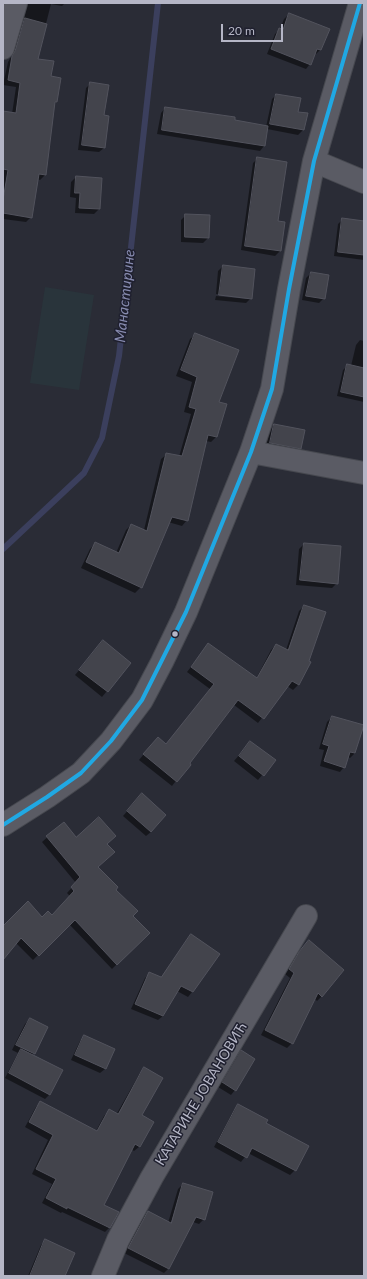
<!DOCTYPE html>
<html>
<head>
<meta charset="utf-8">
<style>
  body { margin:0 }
  #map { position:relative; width:367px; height:1279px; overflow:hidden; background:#2a2c36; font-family:Lato,sans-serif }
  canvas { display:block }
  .frame { position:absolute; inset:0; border:4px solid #b5b6c6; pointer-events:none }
  .scale { position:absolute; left:221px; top:24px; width:62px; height:18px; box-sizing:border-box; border:2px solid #b5b6c6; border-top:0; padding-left:5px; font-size:12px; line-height:14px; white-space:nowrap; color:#b5b6c6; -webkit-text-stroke:3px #1f202f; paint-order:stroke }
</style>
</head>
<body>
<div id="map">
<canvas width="367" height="1279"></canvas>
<div class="frame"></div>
<div class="scale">20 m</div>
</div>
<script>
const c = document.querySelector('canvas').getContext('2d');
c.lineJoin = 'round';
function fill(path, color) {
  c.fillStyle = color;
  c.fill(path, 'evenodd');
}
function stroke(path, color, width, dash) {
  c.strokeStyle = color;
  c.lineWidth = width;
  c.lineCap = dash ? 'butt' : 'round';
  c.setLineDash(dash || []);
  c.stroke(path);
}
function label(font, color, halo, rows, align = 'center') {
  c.font = font + ' Lato,sans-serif';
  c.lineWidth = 3;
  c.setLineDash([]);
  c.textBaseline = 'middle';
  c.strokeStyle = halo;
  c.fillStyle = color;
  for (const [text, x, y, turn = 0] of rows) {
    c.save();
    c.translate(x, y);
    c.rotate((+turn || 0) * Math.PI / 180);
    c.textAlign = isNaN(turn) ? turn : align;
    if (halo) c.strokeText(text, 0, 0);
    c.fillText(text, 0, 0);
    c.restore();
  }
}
const green = new Path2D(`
  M45,287L94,295L79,390L30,383Z`);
const shadow = new Path2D(`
  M25,3H65L62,6L51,4L37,59L50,77L57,102L54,104L45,175L40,180L37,179L31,217L26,222L3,219V112L12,114L16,87L3,85L8,62L11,57L21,23Z
  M289,14L321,49L316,54H314L310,64L306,69L267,54L275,34L280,29L284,19Z
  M91,83L103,116L104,148L99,152L78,150L86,88Z
  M276,95L297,112L306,114L303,130L298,135L267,129L264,146L260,151L157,134L161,113L165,108L266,127L272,99Z
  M258,158L280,251L275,256L241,250L253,163Z
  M76,177L99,209L94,214L75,213L76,198L70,197L71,182Z
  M186,215L208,238L203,243L181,242V220Z
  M343,219L364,222V260L334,256L338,224Z
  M223,266L251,298L246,303L215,300L216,296L248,299V297L216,294L218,271Z
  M311,273L324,298L319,303L302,300L306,278Z
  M196,334L218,403L216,437L211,442L206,441L187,520L182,526L168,522L141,587L135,593L81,568L90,549L95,544L116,553L126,530L131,525L144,530L161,459L167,454L179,457L191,414L184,412L192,382L176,376L190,339Z
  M360,340L364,341V402L337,396L343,370L348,365L351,366L356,345Z
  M274,425L300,448L296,453L266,448L269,430Z
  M304,544L337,583L332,588L296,585L299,549Z
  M304,606L308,662L310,663L298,685L293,690L287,686L258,723L234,705L172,786L139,760L153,743L166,745L210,689L187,672L208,645L256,679L271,650L276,645L286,650L299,611Z
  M103,642L130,663L102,697L75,675Z
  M332,717L355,753L350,758L348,757L344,767L340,772L320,766L324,750L319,749L327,722Z
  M246,747L274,761L258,780L234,761Z
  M137,800L151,832L146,836L123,816Z
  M63,823L76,838L106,844L97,867L114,890L131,916L148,933L112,969L69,924L33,960L16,943L3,958V926L52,916L70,896L67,893L76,883L42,842Z
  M191,936L192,992L188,997L177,991L163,1016L158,1020L131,1009L145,978L150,973L160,978Z
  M304,946L322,996L317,1001L315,999L292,1043L287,1048L261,1035L290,978L285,974L294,958Z
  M30,1019L34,1053L32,1055L50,1094L45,1099L5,1078L18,1053L12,1050L25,1024Z
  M85,1037L105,1069L100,1073L71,1060L80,1041Z
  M241,1052L235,1090L231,1095L218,1087L237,1056Z
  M145,1069L141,1116L153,1123L139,1147L134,1151L131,1149L103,1206L109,1228L105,1232L62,1212L61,1213L42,1203L52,1184L32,1174L48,1140L25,1127L36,1107L41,1102L96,1131L104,1116L109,1111L116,1115L140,1073Z
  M239,1106L264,1124L295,1170L290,1175L248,1153L241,1162L214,1147L234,1110Z
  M183,1184L204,1219L199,1224L193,1222L168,1269L164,1273L124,1253L143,1217L148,1212L168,1223L178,1189Z
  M46,1240L64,1276H28L41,1245Z`);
const stream = new Path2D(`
  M3,549L84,473L102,438L119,356L158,3`);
const building = new Path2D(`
  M289,13L330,29L321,50L317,49L311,65L271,49L279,28L283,29Z
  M25,18L47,24L38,59L54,61L51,76L61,78L57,102H55L46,175L39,174L32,218L3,213V200L8,170L3,169V111L16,113L20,83L8,80L12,56L15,51Z
  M90,82L109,85L104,115L109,116L105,148L82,145Z
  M276,94L301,98L298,112L308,113L304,130L270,124Z
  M165,107L235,117V120L268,126L265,146L162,130Z
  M257,157L287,162L278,221L285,222L281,251L245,246Z
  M76,176L102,178L100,209L79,208L80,193H75Z
  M185,214L210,215L209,238L185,237Z
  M342,218L364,221V255L338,252Z
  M223,265L255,269L252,299L219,295Z
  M311,272L329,275L325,299L306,296Z
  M195,333L239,350L219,402L227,404L217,437L208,435L188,521L172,517L142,588L86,562L95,542L119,553L131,524L147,531L166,453L182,456L196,409L189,407L197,377L181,370Z
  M347,364L364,368V397L341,392Z
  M274,424L305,430L301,449L270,443Z
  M304,543L341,546L338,584L300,580Z
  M304,605L326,612L309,661L311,662L299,685L292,681L264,719L238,700L190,763L191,765L177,782L143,754L158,737L166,744L214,684L191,667L208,643L257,678L276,644L288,650Z
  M103,640L131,663L108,692L79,670Z
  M332,716L364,725L355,753L350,752L345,768L324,761L329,746L323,744Z
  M250,741L276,760L264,776L239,756Z
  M142,793L166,815L151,832L127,811Z
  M99,817L116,836L107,844L115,852L98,867L118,887L116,890L138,911L133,916L150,933L117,965L75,920L39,956L21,938L3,960V926L28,901L42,917L48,911L52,915L74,891L71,887L80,877L46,836L64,822L76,837Z
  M191,934L220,954L193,992L181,986L163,1016L135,1004L149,972L161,977Z
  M309,940L344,970L322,997L318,993L293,1044L265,1030L294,973L289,969L299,952Z
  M30,1018L48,1027L35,1054L16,1045Z
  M84,1035L115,1049L106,1069L75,1055Z
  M21,1049L63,1070L50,1095L9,1073Z
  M241,1050L255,1059L236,1091L222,1082Z
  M144,1067L163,1078L142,1115L154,1122L140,1147L135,1144L104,1205L119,1212L110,1228L67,1207V1209L46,1198L56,1179L36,1169L53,1135L29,1122L40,1101L97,1131L109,1109L118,1114Z
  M238,1104L268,1120L266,1123L309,1146L296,1171L252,1148L247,1158L218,1142Z
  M183,1183L213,1192L205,1220L196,1217L169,1269L128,1248L148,1211L171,1223Z
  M45,1239L75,1253L65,1276H30Z`);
const minor = new Path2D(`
  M3,48L16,3
  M314,161L364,182
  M251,452L364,473
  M3,825L47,797L81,773L111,741L142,700L162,662L186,612L251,452L272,389L289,289L314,161L360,3
  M103,1276L118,1240L152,1177L306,916`);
const bus1 = new Path2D(`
  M3,825L47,797L81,773L111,741L142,700L186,612L251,452L272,389L289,289L314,161L360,3`);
const markers = [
  [175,634,3.5,"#b5b6c6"]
];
const streetNames = [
  ["КАТАРИНЕ ЈОВАНОВИЋ",201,1094,-59]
];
const waterNames = [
  ["Манастирине",125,296,-84]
];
fill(green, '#29343b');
fill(shadow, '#0007');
stroke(stream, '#3b3f5d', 6);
fill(building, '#43444c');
stroke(building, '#52535d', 1);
stroke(minor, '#46484f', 24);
stroke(minor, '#5a5b64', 22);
stroke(bus1, '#20a8e3', 4);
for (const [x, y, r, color] of markers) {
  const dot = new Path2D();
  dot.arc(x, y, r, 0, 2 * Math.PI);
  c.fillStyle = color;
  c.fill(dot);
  stroke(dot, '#1f202f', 1.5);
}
label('14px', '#b5b6c6', '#1f202f', streetNames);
label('italic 15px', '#878baf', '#1f202f', waterNames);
</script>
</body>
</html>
